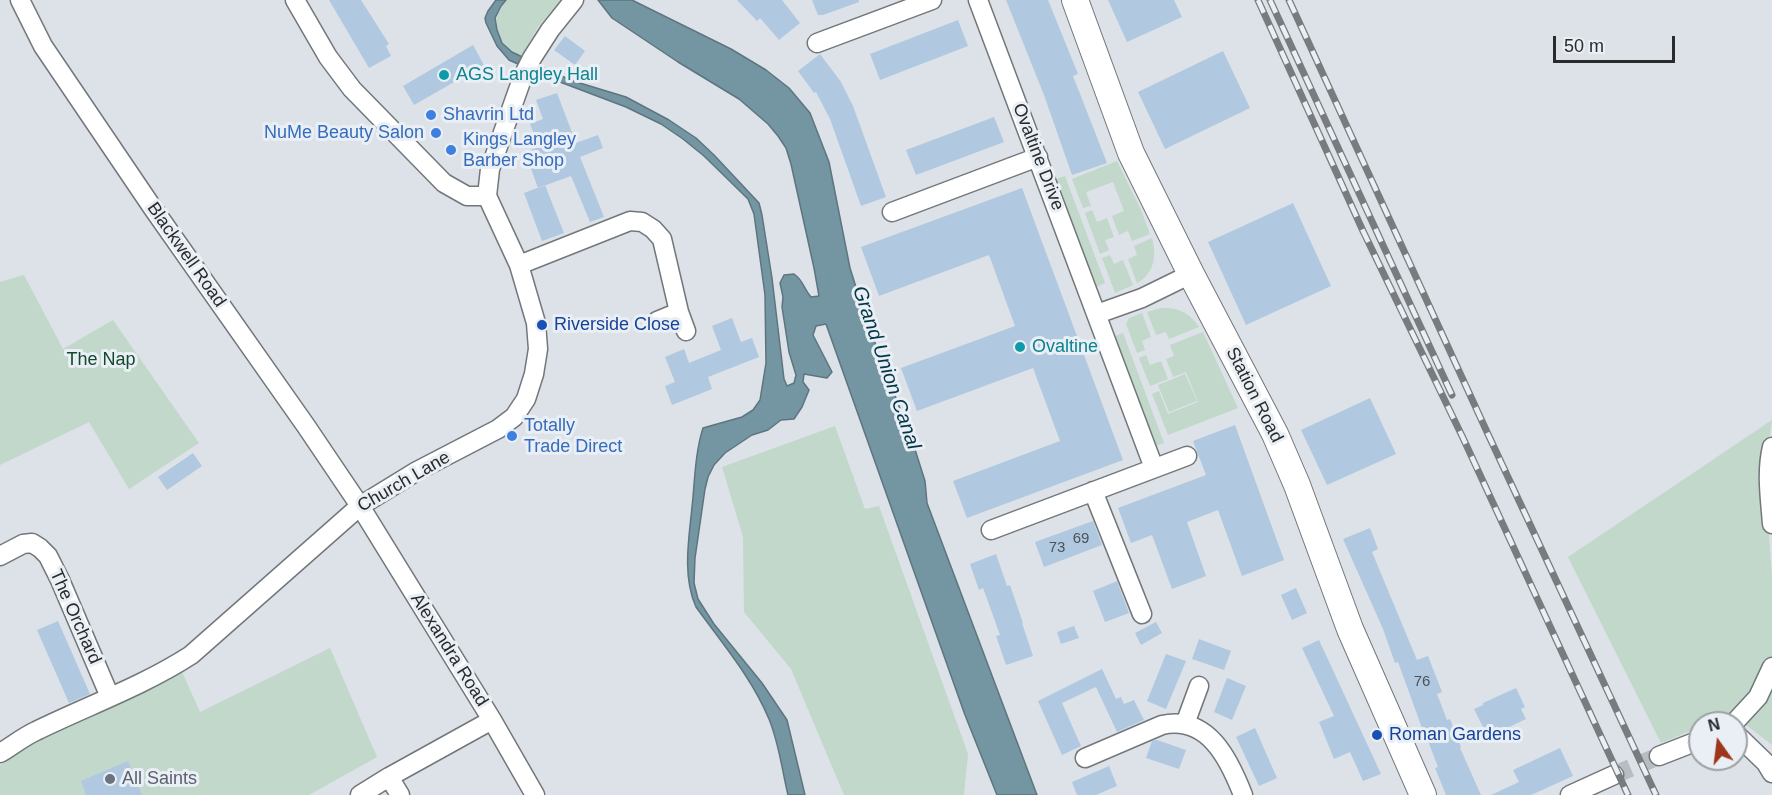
<!DOCTYPE html>
<html>
<head>
<meta charset="utf-8">
<style>
  body { margin:0 }
  #map { position:relative; width:1772px; height:795px; overflow:hidden; background:#dce2e7; font-family:Helvetica,sans-serif }
  canvas { display:block }
  .north { position:absolute; left:1688px; top:711px; width:60px; height:60px; box-sizing:border-box; background:#e9eff4; border:2px solid #9ca1a4; border-radius:50%; rotate:346deg; font-size:16px; font-weight:700; line-height:24px; text-align:center; color:#292b2d }
  .north::after { content:''; display:block; margin:auto; width:21px; height:27px; background:#9e361e; clip-path:polygon(50% 0,100% 100%,50% 72%,0 100%) }
  .scale { position:absolute; left:1553px; top:36px; width:122px; height:27px; box-sizing:border-box; border:3px solid #292b2d; border-top:0; padding-left:8px; font-size:18px; line-height:21px; white-space:nowrap; color:#292b2d; -webkit-text-stroke:4px #e9eff4; paint-order:stroke }
</style>
</head>
<body>
<div id="map">
<canvas width="1772" height="795"></canvas>
<div class="north">N</div>
<div class="scale">50 m</div>
</div>
<script>
const c = document.querySelector('canvas').getContext('2d');
c.lineJoin = 'round';
function fill(path, color) {
  c.fillStyle = color;
  c.fill(path, 'evenodd');
}
function stroke(path, color, width, dash) {
  c.strokeStyle = color;
  c.lineWidth = width;
  c.lineCap = dash ? 'butt' : 'round';
  c.setLineDash(dash || []);
  c.stroke(path);
}
function label(font, color, halo, rows, align = 'center') {
  c.font = font + ' Helvetica,sans-serif';
  c.lineWidth = 6;
  c.setLineDash([]);
  c.textBaseline = 'middle';
  c.strokeStyle = halo;
  c.fillStyle = color;
  for (const [text, x, y, turn = 0] of rows) {
    c.save();
    c.translate(x, y);
    c.rotate((+turn || 0) * Math.PI / 180);
    c.textAlign = isNaN(turn) ? turn : align;
    if (halo) c.strokeText(text, 0, 0);
    c.fillText(text, 0, 0);
    c.restore();
  }
}
const green = new Path2D(`
  M506,0H561L538,27L521,56C496,43 487,22 506,0Z
  M1117,161L1141,210L1150,234L1132,241L1128,231L1119,235L1112,216L1124,211L1113,182L1086,192L1091,206L1083,208L1072,179Z
  M1065,176L1105,283L1094,288L1054,180Z
  M1092,210L1097,222L1107,218L1114,237L1105,240L1109,250L1100,254L1085,213Z
  M1152,238C1157,256 1154,274 1137,283L1128,259L1137,255L1134,246Z
  M1110,255L1114,264L1123,260L1133,285L1115,293L1102,258Z
  M24,275L63,349L113,320L199,443L129,489L89,422L0,465V282Z
  M1161,308C1178,307 1189,312 1199,327L1169,339L1166,332L1156,335L1147,312Z
  M1142,313L1151,337L1142,341L1145,350L1137,353L1126,324L1129,318Z
  M1203,332L1238,408L1168,435L1152,394L1159,391L1168,414L1198,402L1186,372L1173,377L1166,359L1174,356L1170,345Z
  M1123,333L1164,443L1154,446L1113,337Z
  M1146,355L1150,365L1161,361L1168,379L1150,386L1139,358Z
  M1185,374L1197,401L1169,412L1158,385Z
  M1772,420L1770,435L1766,446L1764,466L1772,577V657L1764,677L1729,715L1710,723H1700V727L1661,743L1568,557Z
  M835,426L865,509L879,506L968,754L964,795H844L791,669L744,612L743,537L722,467Z
  M330,648L377,757L309,795H0V765L34,743L182,672L200,712Z
  M1772,684V745L1746,725Z`);
const water = new Path2D(`
  M496,0H506L501,6L495,18L497,30L502,43L512,52L570,80L626,97L669,120L696,138L714,155L759,203L762,215L772,278L784,379L787,386L794,383L796,375L789,352L782,307L783,297L780,283L784,275L794,274C804,281 803,288 811,297L819,296L814,268L791,164L786,148L778,136L768,124L739,99L678,62L612,18L598,0H632L731,49L766,70L789,88L810,113L829,162L850,268L866,319L912,440L925,481L927,503L1037,795H997L965,715L826,324L816,326L813,335L832,372L827,378L804,374L803,382L809,390L802,407L794,419L781,420L768,430L752,435L725,453L714,465L708,477L705,489L695,558L694,583L698,599L714,624L762,683L787,720L805,795H788C782,770 779,743 769,719C752,678 722,643 696,607C681,574 690,533 693,497C695,474 696,450 703,428L742,417L753,410L760,400L766,363L765,295L754,214L748,199L704,156L683,139L661,124L626,107L552,79L509,60L497,46L486,23L485,18L488,11Z`);
const building = new Path2D(`
  M329,0H361L389,44L386,46L391,56L369,68Z
  M737,0H782L800,23L779,40L760,18L757,21Z
  M812,0H859V2L823,15H818Z
  M1006,0H1048L1078,74L1073,76L1107,163L1072,175L1044,95Z
  M1108,0H1174L1182,17L1127,42Z
  M958,20L968,46L880,80L870,54Z
  M565,36L585,51L575,65L554,50Z
  M473,45L484,65L414,105L403,86Z
  M1223,51L1250,108L1165,149L1138,92Z
  M820,54L841,82L853,106L886,197L861,206L830,119L816,92L814,93L798,71Z
  M557,93L576,143L598,135L603,148L580,157L604,217L590,222L571,176L538,188L525,152L539,147L530,124L543,119L536,100Z
  M994,117L1004,142L916,175L906,150Z
  M545,185L564,233L542,241L524,193Z
  M1022,188L1123,460L967,518L953,481L1060,441L1033,368L917,411L901,368L1015,326L989,255L879,296L861,247Z
  M1293,203L1331,286L1246,325L1208,242Z
  M732,318L741,342L752,338L759,357L708,377L712,389L672,405L665,386L675,382L665,357L684,349L689,363L721,350L712,326Z
  M1370,398L1396,454L1327,485L1301,430Z
  M1235,425L1284,560L1242,576L1218,510L1187,522L1206,576L1172,589L1152,535L1131,543L1118,508L1206,475L1193,441Z
  M193,453L202,466L167,490L158,477Z
  M1093,521L1102,545L1044,567L1035,542Z
  M1370,528L1378,549L1372,552L1417,660L1428,656L1442,692L1437,694L1447,720L1450,719L1461,747L1460,748L1481,795H1446L1435,768L1438,767L1423,728H1422L1398,662L1395,663L1383,629L1343,539Z
  M996,554L1007,586L1010,585L1023,623H1022L1033,656L1006,665L996,636L1000,635L983,588L979,590L970,564Z
  M1117,581L1129,613L1105,622L1093,591Z
  M1296,588L1307,613L1292,620L1281,595Z
  M58,621L90,694L69,703L37,630Z
  M1156,622L1162,633L1141,645L1135,633Z
  M1074,626L1079,638L1061,644L1057,632Z
  M1199,639L1231,651L1224,670L1192,659Z
  M1319,640L1381,774L1363,781L1350,752L1334,759L1319,722L1334,716L1302,648Z
  M1166,654L1186,661L1166,709L1147,701Z
  M1102,669L1116,699L1121,697L1124,704L1134,700L1144,720L1117,732L1096,687L1062,703L1081,746L1062,755L1038,701Z
  M1227,678L1246,686L1232,720L1214,712Z
  M1516,688L1525,707L1521,709L1526,719L1488,737L1474,709L1483,705V703Z
  M1255,728L1277,778L1259,786L1236,737Z
  M1157,740L1186,750L1179,769L1146,758L1152,741Z
  M1560,748L1573,776L1531,795H1491L1519,782L1513,770Z
  M128,761L142,795H86L81,781Z
  M1109,766L1117,786L1096,795H1077L1072,782Z`);
const streetTunnel = new Path2D(`
  M1614,775L1659,756`);
const street = new Path2D(`
  M20,0L43,46L152,207L306,426L360,506L492,720L535,795
  M295,0L328,57L352,89L444,183L467,196H487
  M978,0L1154,468
  M817,43L932,0
  M892,212L1038,157
  M519,265L630,221L642,222L653,229L662,239L679,312L657,321
  M679,312L686,331
  M1097,314L1142,298L1191,274
  M1772,447C1766,472 1770,498 1772,524
  M1093,491L1142,614
  M991,530L1187,456
  M0,556L23,544L32,543L40,548L48,556L60,580L110,697
  M1734,723L1758,697L1772,667
  M1185,724L1199,686
  M1736,734L1766,763L1772,773
  M0,753C12,746 23,737 36,731C87,706 143,686 191,655L360,506L417,471L498,429L514,417L526,399L534,374L538,349L536,323L519,265L487,196L490,169L523,76L532,58L550,30L574,0
  M1659,756L1700,740
  M1085,758L1162,725C1208,715 1229,759 1243,795
  M389,777L400,795
  M360,795L389,777L492,720
  M1570,795L1614,775`);
const secondary = new Path2D(`
  M1075,0L1131,153L1191,274L1275,434L1297,485L1350,629L1423,795`);
const rail = new Path2D(`
  M1258,0L1363,231L1463,438L1628,795
  M1270,0L1452,395
  M1289,0L1487,432L1656,795`);
const markers = [
  [444,75,6,"#0f9aa8"],
  [431,115,6,"#3f7fe0"],
  [436,133,6,"#3f7fe0"],
  [451,150,6,"#3f7fe0"],
  [542,325,6,"#1a4fb4"],
  [1020,347,6,"#0f9aa8"],
  [512,436,6,"#3f7fe0"],
  [1377,735,6,"#1a4fb4"],
  [110,779,6,"#6b7280"]
];
const numberNames = [
  ["69",1081,539],
  ["73",1057,548],
  ["76",1422,682]
];
const cultureNames = [
  ["AGS Langley Hall",456,75],
  ["Ovaltine",1032,347]
];
const shopNames = [
  ["Shavrin Ltd",443,115],
  ["NuMe Beauty Salon",424,133,"right"],
  ["Kings Langley",463,140],
  ["Barber Shop",463,161],
  ["Totally",524,426],
  ["Trade Direct",524,447]
];
const streetNames = [
  ["Ovaltine Drive",1038,157,69],
  ["Blackwell Road",186,255,55],
  ["Station Road",1254,395,63],
  ["Church Lane",404,482,-30],
  ["The Orchard",75,617,66],
  ["Alexandra Road",449,650,58]
];
const transitNames = [
  ["Riverside Close",554,325],
  ["Roman Gardens",1389,735]
];
const parkNames = [
  ["The Nap",101,360]
];
const worshipNames = [
  ["All Saints",122,779]
];
const waterNames = [
  ["Grand Union Canal",886,368,71]
];
fill(green, '#c1d8ca');
fill(water, '#7495a2');
stroke(water, '#5e757f', 1.5);
fill(building, '#b0c9e0');
stroke(streetTunnel, '#b8bdc2', 18, [18, 9]);
stroke(street, '#72777b', 21);
stroke(secondary, '#72777b', 28);
stroke(street, '#fff', 18);
stroke(secondary, '#fff', 26);
stroke(rail, '#787c7f', 7);
stroke(rail, '#e9eff4', 4.5, [14]);
for (const [x, y, r, color] of markers) {
  const dot = new Path2D();
  dot.arc(x, y, r, 0, 2 * Math.PI);
  c.fillStyle = color;
  c.fill(dot);
  stroke(dot, '#e9eff4', 2);
}
label('15px', '#4b525a', null, numberNames);
label('18px', '#0d838f', '#e9eff4', cultureNames, 'left');
label('18px', '#366cbe', '#e9eff4', shopNames, 'left');
label('18px', '#292b2d', '#e9eff4', streetNames);
label('18px', '#164399', '#e9eff4', transitNames, 'left');
label('18px', '#13492f', '#e9eff4', parkNames);
label('18px', '#5b616d', '#e9eff4', worshipNames, 'left');
label('italic 20px', '#023747', '#e9eff4', waterNames);
</script>
</body>
</html>
